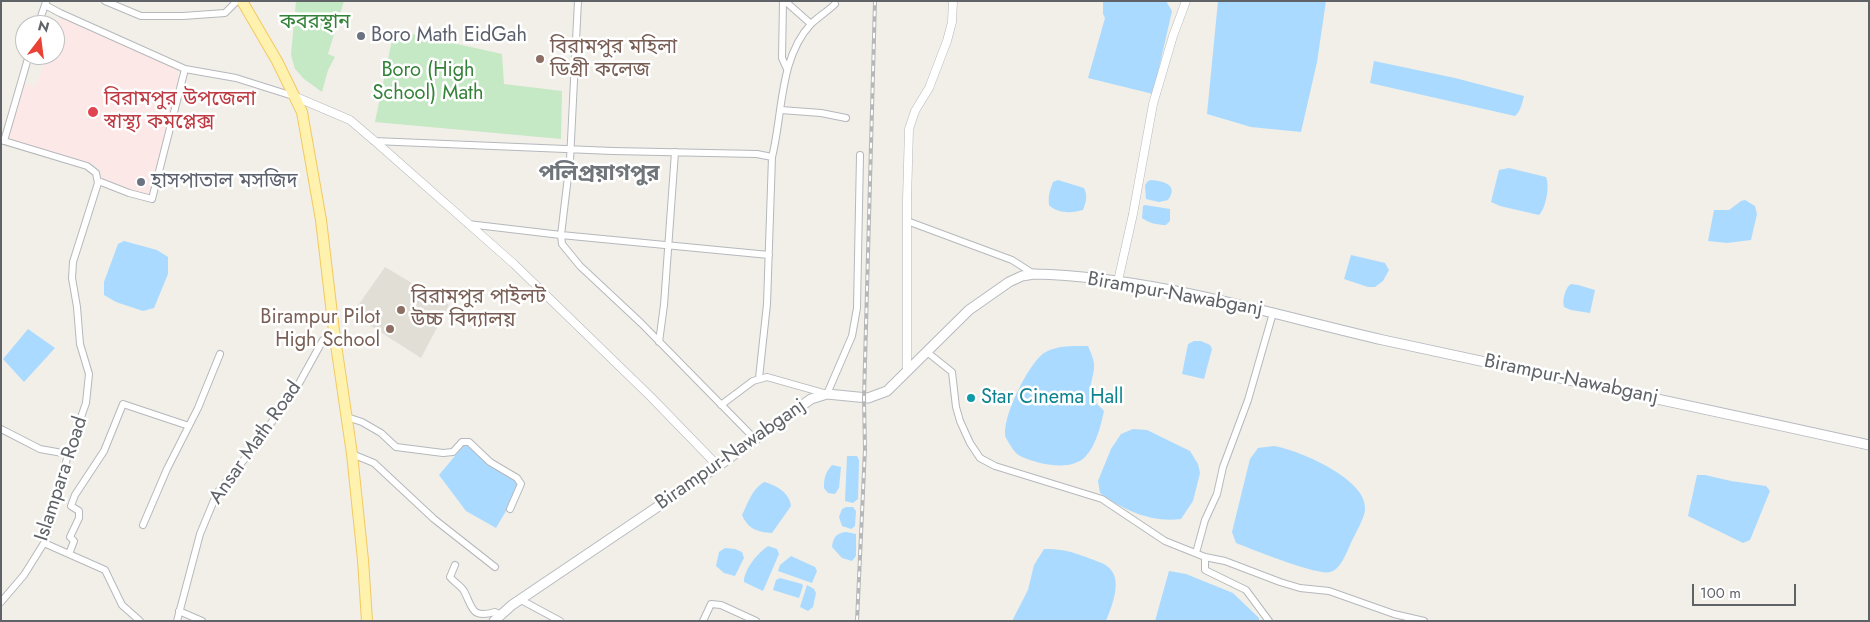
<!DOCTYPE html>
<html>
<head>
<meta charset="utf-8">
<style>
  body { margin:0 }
  #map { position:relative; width:1870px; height:622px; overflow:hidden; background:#f1efe8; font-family:Jost,sans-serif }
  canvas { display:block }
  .frame { position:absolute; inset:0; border:2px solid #5f6368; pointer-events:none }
  .north { position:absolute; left:15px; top:15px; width:50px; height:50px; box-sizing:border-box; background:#fff; border:1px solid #bfc1c3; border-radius:50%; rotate:15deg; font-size:14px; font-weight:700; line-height:20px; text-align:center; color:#5f6368 }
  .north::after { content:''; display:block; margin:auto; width:18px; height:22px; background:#ea4335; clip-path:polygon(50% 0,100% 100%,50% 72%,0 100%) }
  .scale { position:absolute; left:1692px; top:584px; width:104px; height:22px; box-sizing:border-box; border:2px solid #5f6368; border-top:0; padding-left:6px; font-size:15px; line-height:18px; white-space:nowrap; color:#5f6368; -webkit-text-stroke:4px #fff; paint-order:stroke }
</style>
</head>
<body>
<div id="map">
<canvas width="1870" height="622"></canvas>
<div class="frame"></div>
<div class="north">N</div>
<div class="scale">100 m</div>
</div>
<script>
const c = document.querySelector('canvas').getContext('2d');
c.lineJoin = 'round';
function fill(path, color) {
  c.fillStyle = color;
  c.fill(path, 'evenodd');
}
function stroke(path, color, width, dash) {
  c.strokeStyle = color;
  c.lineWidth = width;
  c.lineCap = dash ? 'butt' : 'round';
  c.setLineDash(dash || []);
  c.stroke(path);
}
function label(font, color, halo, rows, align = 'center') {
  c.font = font + ' Jost,"Noto Sans Bengali",sans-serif';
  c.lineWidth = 5;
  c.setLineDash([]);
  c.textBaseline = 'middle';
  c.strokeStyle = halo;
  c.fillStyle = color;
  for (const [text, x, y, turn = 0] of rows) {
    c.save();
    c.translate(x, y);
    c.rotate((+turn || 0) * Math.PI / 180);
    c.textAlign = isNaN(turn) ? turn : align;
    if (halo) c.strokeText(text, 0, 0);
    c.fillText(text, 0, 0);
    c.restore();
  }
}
const education = new Path2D(`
  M385,267L449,305L421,358L352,314Z`);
const medical = new Path2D(`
  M60,17L178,68L177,94L151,196L101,180L102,174L99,168L93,164L46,151L6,137L22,83L35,86L48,55H55V33Z`);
const green = new Path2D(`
  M296,1H344L328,54L335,57L328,70L322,92L304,79L295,69L291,55Z
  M394,30L502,54L504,84L562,91L561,139L375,122Z`);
const water = new Path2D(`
  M1103,1H1166L1172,11L1153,94L1088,78L1105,18L1103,14Z
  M1218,1H1326L1317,62L1301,132L1251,127L1207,114Z
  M1374,61L1455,78L1524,96C1522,103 1521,111 1515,116L1370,83Z
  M1509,168L1546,177C1550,186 1546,208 1539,215L1500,206L1491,202L1499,170Z
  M1058,180L1084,188C1088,196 1086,202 1083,210C1073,213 1057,214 1049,205C1048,196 1050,190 1053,182Z
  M1151,180C1164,181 1179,185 1168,200L1159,202L1146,199L1145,185L1148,181Z
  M1745,200L1755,206L1757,214L1751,240L1727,243L1708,241L1714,210H1729L1741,201Z
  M1145,205L1170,209V221L1166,225C1157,225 1149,223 1142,218L1143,206Z
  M124,241L157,250L168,257V274L154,308L143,311L116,302L104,295V282L118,244Z
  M1351,255L1385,263L1389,270L1383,281L1375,287H1368L1344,279Z
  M1571,284L1578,285L1595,290L1590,313L1571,310L1564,307C1562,300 1565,288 1571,284Z
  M28,329L55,348L24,382L3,359Z
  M1194,341H1201L1210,345L1212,349L1204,379L1182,374L1188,344Z
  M1088,346C1091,353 1095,361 1094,369C1093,379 1087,390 1093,400C1096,404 1101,407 1104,411C1101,425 1096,446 1085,457C1070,472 1037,464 1020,456C1014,453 1009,443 1006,438C1000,420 1029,363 1044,353C1056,345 1075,346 1088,346Z
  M1133,429L1147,430L1190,451L1198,464L1200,473L1193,501L1181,519C1152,523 1123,510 1100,493L1098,481L1111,449L1121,434Z
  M465,444L489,464L519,482L515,496L496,528L466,511L439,475Z
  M1274,446C1299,450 1369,480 1365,510C1365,517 1353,538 1350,545C1346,554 1340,570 1330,572C1318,576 1251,549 1236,543L1232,532L1250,459L1258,448Z
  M847,456H857L859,460L858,499L853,503L845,501Z
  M832,465L841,467L839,488L835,494L828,493L824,488C824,478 825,473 832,465Z
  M1697,475H1705L1731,481L1766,486L1770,491L1750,540L1743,543L1688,516Z
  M764,482C776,485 790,493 791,506L772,533C757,532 748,529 742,515C748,503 752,489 764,482Z
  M846,507H853L856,511L855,526L851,529L842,526L839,517L842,509Z
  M846,532L856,534V556L852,561L842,558L832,547C833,538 836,533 846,532Z
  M768,546L777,549L779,554L763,591L744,582C744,569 758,553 768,546Z
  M725,548L735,549L742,552L744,558L735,576L724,573L716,566L719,552Z
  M1044,549C1062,549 1069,551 1086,557C1092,560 1102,562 1107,566C1124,578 1112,606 1106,621H1012L1028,590L1034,565Z
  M791,556L815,567L817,571L812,583L778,571L780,565Z
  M1169,571L1186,574L1233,593L1259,618V621H1155Z
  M780,578L802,584L803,586L799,598L773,590L776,580Z
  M807,585L814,589L816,593L813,607L808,611L800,607Z`);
const minor = new Path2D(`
  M105,1L141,16H183L225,13L237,1
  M578,1L570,160L561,235L562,244L580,266L641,323L754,438
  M783,1L782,58L787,69
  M785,1L811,24
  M45,5L60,13L185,69
  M38,25L46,2
  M781,110L821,113L846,118
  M1,140L87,166L96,173L98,183
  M4,141L29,55
  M374,141L613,151L757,154L772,157
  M907,221L1012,260L1034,274
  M468,224L561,235L769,255
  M659,342L664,305L675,152
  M927,352L952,372L956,407L960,421L970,443L980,458L995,466L1102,499L1165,541L1205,557L1225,561L1280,582L1300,588L1329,591L1394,614L1424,621
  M759,378L767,304L772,157C783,114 779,58 811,24C818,17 828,11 835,4
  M721,405L753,381L767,377L827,394L852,336L857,308L860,155
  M347,417L362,422L381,433L396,447L443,453L453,452L462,442H469L490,462L517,478L521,484L510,509
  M1,429L40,449L68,454
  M352,454L374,463L434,519L495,567
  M143,525L167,469L198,408L220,354
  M44,543L105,570L122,605L140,621
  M1196,553L1205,520L1217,494L1223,467L1248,400L1273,313
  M69,554L74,541L70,537L79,518V511L71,506L75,495L104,451L123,404L189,426
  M1205,557V570L1246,590L1269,621
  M455,565L450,577C454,582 461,586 464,591C473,608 471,619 495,612L501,615
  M521,600L560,621
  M1,602L24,575L44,543L52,520L68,454L86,403L89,374L80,344L77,307L72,278L73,262L98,183L101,182L129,193L152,199L185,69L236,78L293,96
  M179,611L202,621
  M177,621L200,534L217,493L251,451L297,387L323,340L334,331
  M703,621L711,604L721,605L756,621`);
const tertiary = new Path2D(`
  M296,97L350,120L377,143L514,264L651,397L718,466
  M1118,281L1133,214L1153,104L1173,36L1186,1
  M907,371V200L909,129L915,111L929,88L947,41L952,22L953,1`);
const secondary = new Path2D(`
  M494,621L512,605L718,466L811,399L827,394L868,398L887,391L969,310L1009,282L1022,276L1034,274C1153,277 1267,313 1383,340C1544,376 1707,409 1869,445`);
const primary = new Path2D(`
  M242,1L277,61L302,112L321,220L334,331L352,454L363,560L367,621`);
const rail = new Path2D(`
  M857,621L865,449L864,398L875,1`);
const markers = [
  [361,36,5,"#6b7280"],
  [540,59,5,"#8d6e63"],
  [93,112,6,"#e0444e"],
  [141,182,5,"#6b7280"],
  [401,310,5,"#8d6e63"],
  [390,329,5,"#8d6e63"],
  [971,398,5,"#0f9aa8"]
];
const parkNames = [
  ["কবরস্থান",315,23],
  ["Boro (High",428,71],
  ["School) Math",428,94]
];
const worshipNames = [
  ["Boro Math EidGah",371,36],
  ["হাসপাতাল মসজিদ",151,182]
];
const educationNames = [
  ["বিরামপুর মহিলা",550,48],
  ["ডিগ্রী কলেজ",550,71],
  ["বিরামপুর পাইলট",411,298],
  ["উচ্চ বিদ্যালয়",411,321],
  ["Birampur Pilot",380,318,"right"],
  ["High School",380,341,"right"]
];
const healthNames = [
  ["বিরামপুর উপজেলা",104,100],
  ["স্বাস্থ্য কমপ্লেক্স",104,123]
];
const streetNames = [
  ["Birampur-Nawabganj",1175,295,10],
  ["Birampur-Nawabganj",1571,380,12],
  ["Ansar Math Road",256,443,-55],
  ["Birampur-Nawabganj",731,455,-35],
  ["Islampara Road",62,479,-72]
];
const cultureNames = [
  ["Star Cinema Hall",981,398]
];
const quarterNames = [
  ["পলিপ্রয়াগপুর",599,175]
];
fill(education, '#e1ded6');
fill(medical, '#fce8e6');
fill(green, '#c5e8c5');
fill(water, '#aadaff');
stroke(minor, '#b5b8bc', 8);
stroke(tertiary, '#b5b8bc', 9);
stroke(secondary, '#b6babf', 11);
stroke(primary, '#f2c960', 12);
stroke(minor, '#fff', 6);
stroke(tertiary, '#fff', 8);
stroke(secondary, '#fff', 9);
stroke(primary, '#fff2af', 10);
stroke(rail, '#b6b7b8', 4);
stroke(rail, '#fff', 2, [5.5]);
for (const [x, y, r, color] of markers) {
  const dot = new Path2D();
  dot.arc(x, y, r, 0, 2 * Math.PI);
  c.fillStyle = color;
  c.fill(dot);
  stroke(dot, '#fff', 2);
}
label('20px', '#348238', '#fff', parkNames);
label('20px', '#5b616d', '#fff', worshipNames, 'left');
label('20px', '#785e54', '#fff', educationNames, 'left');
label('20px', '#be3a42', '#fff', healthNames, 'left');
label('20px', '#5f6368', '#fff', streetNames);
label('20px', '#0d838f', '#fff', cultureNames, 'left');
label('bold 22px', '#70757a', '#fff', quarterNames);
</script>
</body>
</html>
